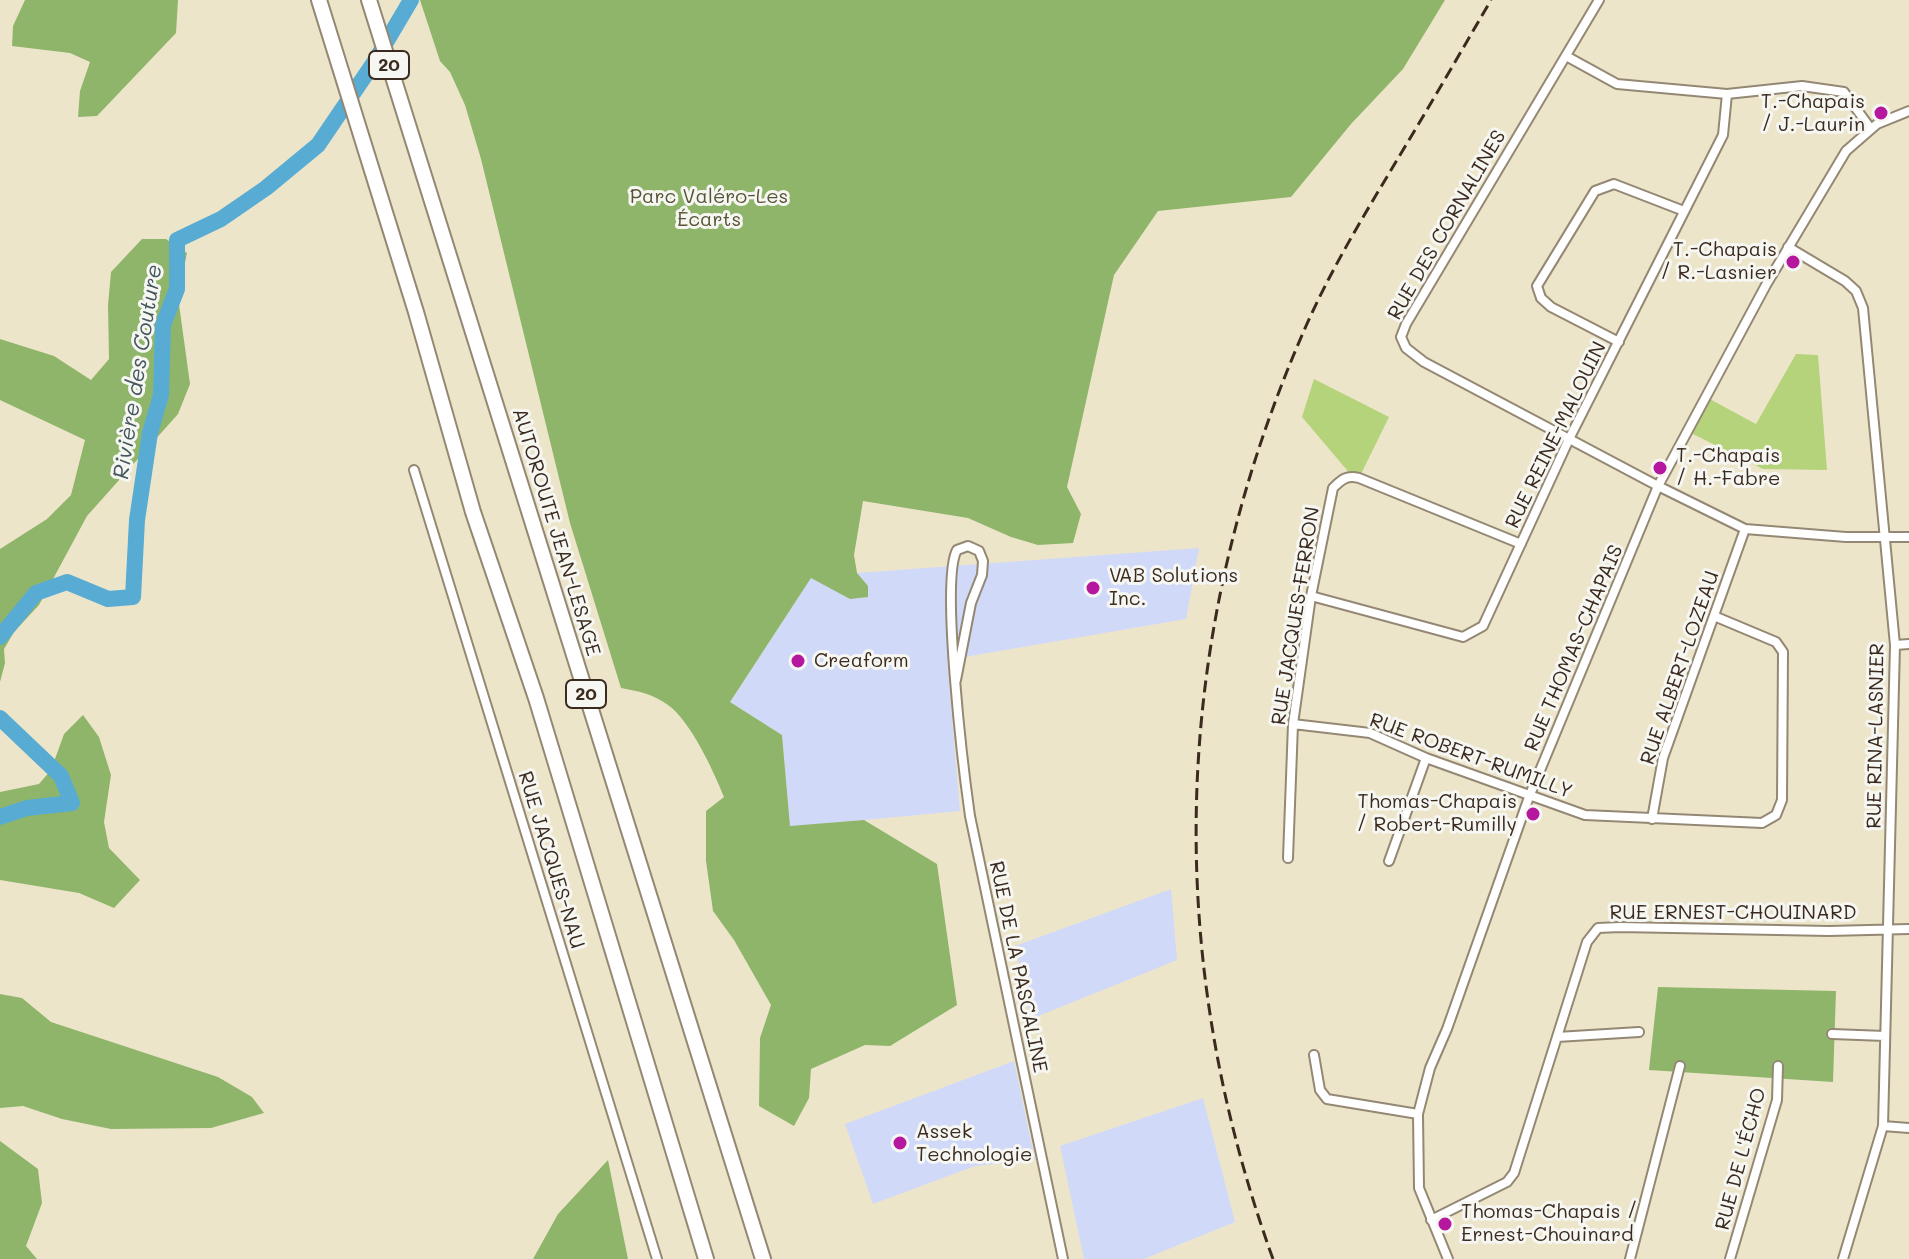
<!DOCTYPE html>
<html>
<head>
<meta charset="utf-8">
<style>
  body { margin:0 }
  canvas { display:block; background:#ede5ca }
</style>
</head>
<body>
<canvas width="1909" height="1259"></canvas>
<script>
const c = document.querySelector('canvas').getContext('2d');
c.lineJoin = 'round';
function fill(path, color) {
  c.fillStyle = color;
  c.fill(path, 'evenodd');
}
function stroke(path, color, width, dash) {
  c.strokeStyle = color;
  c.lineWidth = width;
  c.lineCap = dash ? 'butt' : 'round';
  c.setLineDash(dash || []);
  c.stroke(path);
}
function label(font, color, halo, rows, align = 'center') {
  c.font = font + ' Mali,sans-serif';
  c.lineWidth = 6;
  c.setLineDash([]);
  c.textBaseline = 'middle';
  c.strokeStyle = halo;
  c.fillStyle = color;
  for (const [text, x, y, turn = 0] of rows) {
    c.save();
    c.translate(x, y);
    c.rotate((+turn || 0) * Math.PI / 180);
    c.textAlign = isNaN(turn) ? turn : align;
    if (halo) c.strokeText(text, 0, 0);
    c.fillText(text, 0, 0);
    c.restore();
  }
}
const built = new Path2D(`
  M1199,548L1186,619L947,660L960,811L790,827L782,735L730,702L811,578L868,586L857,573Z
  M1171,889L1177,960L1031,1019L1015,946Z
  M1014,1061L1035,1160L975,1166L873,1204L845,1124Z
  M1203,1098L1235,1222L1144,1259H1084L1060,1146Z`);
const green = new Path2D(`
  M1796,354L1818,355L1827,470L1763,469L1687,431L1706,397L1756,424Z
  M1314,379L1389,417L1359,478L1352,476L1302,417Z`);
const forest = new Path2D(`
  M25,0H178L176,33L97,116L78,117L80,91L90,62L70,53L12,46L13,26Z
  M420,0H1445L1403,69L1351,124L1291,197L1158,211L1114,275L1067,487L1081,514L1073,543L1038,545L1011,537L968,518L863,501L854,555L857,573L868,586V597L850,599L811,578L730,702L782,735L790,826L864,820L937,864L957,1005L890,1046L865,1045L811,1069L809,1098L794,1126L759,1106L760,1038L771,1005L734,940L713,911L706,861V811L724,797C714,772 690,720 668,705C653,694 638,691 621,688L570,523L481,159L465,105L450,72L440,61Z
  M142,239H166L187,253L178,297L190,384L178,414L87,516L39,605L14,632L4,649L5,663L0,682V549L47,519L71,495L85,440L0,400V339L54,356L91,380L109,359L108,305L111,272Z
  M83,715L99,737L111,775L104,822L109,848L140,880L114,908L79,893L0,880V792L39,784L51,770L64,734Z
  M1658,987L1836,991L1833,1082L1649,1070Z
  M0,994L22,998L51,1022L218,1077L252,1097L264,1113L211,1128L111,1129L62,1119L23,1106L0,1108Z
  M0,1141L38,1169L42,1203L26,1246L37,1259H0Z
  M608,1160L628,1259H533L558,1214Z`);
const river = new Path2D(`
  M0,637L36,593L67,582L108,599L133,597L137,520L150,433L161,395L163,325L177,289V240L221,219L266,188L318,145L375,61L411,0
  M0,718L61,776L72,803L27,808L0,817`);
const minor = new Path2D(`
  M1599,0L1406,324L1401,337L1406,348L1424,362L1658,486L1745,529L1846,537H1909
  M1566,56L1617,84L1727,94L1802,86L1844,92L1871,129
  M1788,247L1845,281L1856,291L1863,308L1895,645L1883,1126L1843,1259
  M1619,342L1551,307L1541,298L1537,286L1595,191L1614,184L1684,211
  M414,470L657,1259
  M1311,596L1463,637L1483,626L1570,437L1723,135L1727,94
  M1895,645L1909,644
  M956,680L971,603L982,575L983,561L979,551L968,546L957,550C940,579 964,774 970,816L1063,1259
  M1293,724L1370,733L1426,758L1585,815L1762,823L1776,815L1782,800L1783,652L1776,642L1714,616
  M1652,819L1663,758L1745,529
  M1288,858L1293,724L1311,596L1333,488C1342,479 1347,475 1359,478L1521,544
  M1389,861L1426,758
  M1832,1034L1885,1036
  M1557,1037L1639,1032
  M1314,1055L1320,1090L1327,1099L1418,1114
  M1883,1126L1909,1128
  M1431,1220L1507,1182L1514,1173L1587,942L1598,928L1620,927L1829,931L1909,929
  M1448,1259L1419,1188L1418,1114L1430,1068L1447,1029L1529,797L1658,486L1766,285L1846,151L1877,124L1909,111
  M1630,1259L1680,1066
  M1730,1259L1777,1100L1778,1066`);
const motorway = new Path2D(`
  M319,0L416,312L473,512L536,698L706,1259
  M369,0L763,1259`);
const rail = new Path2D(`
  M1273,1259C1160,947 1172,630 1306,326C1333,265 1369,207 1403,150C1433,100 1462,50 1491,0`);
const markers = [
  [1881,113,8,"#b5179e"],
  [1793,262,8,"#b5179e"],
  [1660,468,8,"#b5179e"],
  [1093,588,8,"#b5179e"],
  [798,661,8,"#b5179e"],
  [1533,814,8,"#b5179e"],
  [900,1143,8,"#b5179e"],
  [1445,1224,8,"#b5179e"]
];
const shields = [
  [389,65,40],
  [586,694,40]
];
const shieldNames = [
  ["20",389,65],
  ["20",586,694]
];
const poiNames = [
  ["T.-Chapais",1865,102,"right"],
  ["/ J.-Laurin",1865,125,"right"],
  ["T.-Chapais",1777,250,"right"],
  ["/ R.-Lasnier",1777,273,"right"],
  ["T.-Chapais",1676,456],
  ["/ H.-Fabre",1676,479],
  ["VAB Solutions",1109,576],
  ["Inc.",1109,599],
  ["Creaform",814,661],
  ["Thomas-Chapais",1517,802,"right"],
  ["/ Robert-Rumilly",1517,825,"right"],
  ["Assek",916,1132],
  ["Technologie",916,1155],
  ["Thomas-Chapais /",1461,1212],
  ["Ernest-Chouinard",1461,1235]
];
const parkNames = [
  ["Parc Valéro-Les",709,197],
  ["Écarts",709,220]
];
const streetNames = [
  ["RUE DES CORNALINES",1447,225,-60],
  ["RUE REINE-MALOUIN",1556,435,-64],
  ["AUTOROUTE JEAN-LESAGE",556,532,73],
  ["RUE JACQUES-FERRON",1296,616,-81],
  ["RUE THOMAS-CHAPAIS",1574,648,-67],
  ["RUE ALBERT-LOZEAU",1680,668,-71],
  ["RUE RINA-LASNIER",1876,736,-89],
  ["RUE ROBERT-RUMILLY",1471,756,20],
  ["RUE JACQUES-NAU",551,860,73],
  ["RUE ERNEST-CHOUINARD",1733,913],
  ["RUE DE LA PASCALINE",1018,967,78],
  ["RUE DE L'ÉCHO",1741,1159,-75]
];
const waterNames = [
  ["Rivière des Couture",138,372,-81]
];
fill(built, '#d1d9f9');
fill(green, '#b4d37a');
fill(forest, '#8fb56a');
stroke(river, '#58acd3', 16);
stroke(minor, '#948874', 12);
stroke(motorway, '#948874', 18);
stroke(minor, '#fff', 8);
stroke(motorway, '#fff', 14);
stroke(rail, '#3b2a1e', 3, [12, 6]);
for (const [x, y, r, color] of markers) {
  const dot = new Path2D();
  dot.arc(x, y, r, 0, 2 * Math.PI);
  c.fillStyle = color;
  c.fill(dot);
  stroke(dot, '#f6f6f2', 3);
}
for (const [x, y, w] of shields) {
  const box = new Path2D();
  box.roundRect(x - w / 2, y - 14, w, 28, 6);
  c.fillStyle = '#f6f6f2';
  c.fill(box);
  stroke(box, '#3b2a1e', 2);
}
label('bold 18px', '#3b2a1e', null, shieldNames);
label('20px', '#3b2a1e', '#f6f6f2', poiNames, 'left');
label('20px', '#595435', '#f6f6f2', parkNames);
label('20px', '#3b2a1e', '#f6f6f2', streetNames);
label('italic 22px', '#45585d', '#f6f6f2', waterNames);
</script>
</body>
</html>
